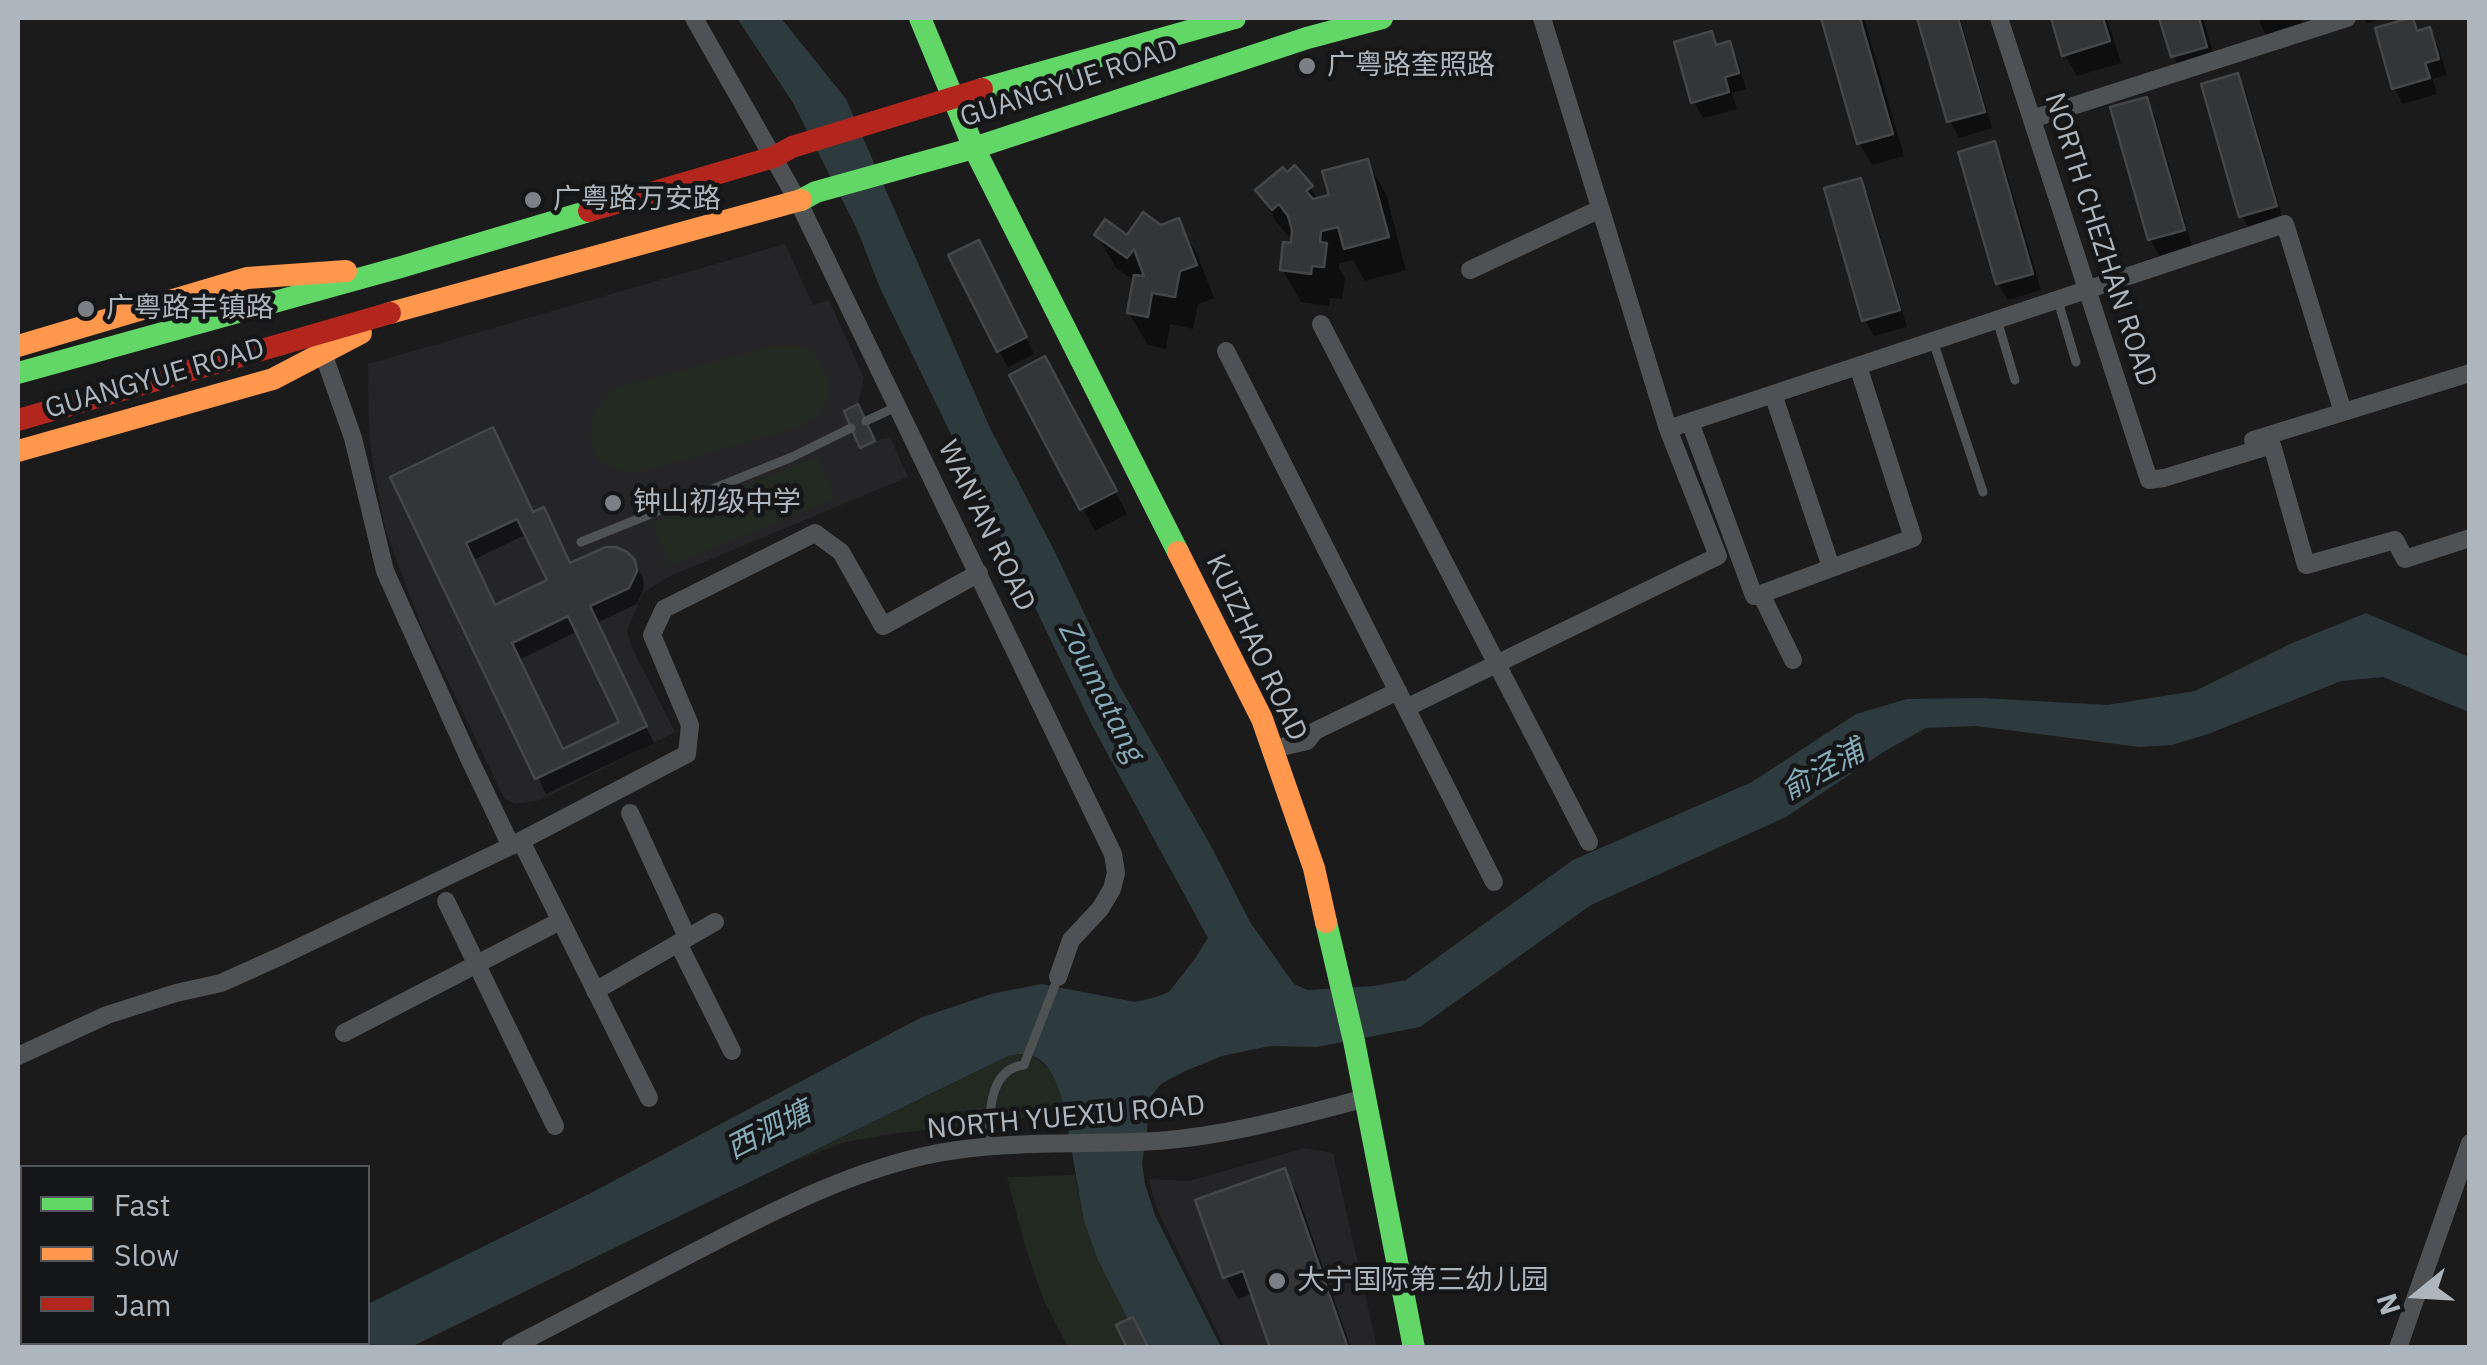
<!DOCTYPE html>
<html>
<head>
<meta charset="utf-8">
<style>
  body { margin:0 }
  #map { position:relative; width:2487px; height:1365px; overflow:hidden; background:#1b1b1c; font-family:"IBM Plex Sans",sans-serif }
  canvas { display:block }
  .frame { position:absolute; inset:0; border:20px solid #adb6bc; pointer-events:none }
  .legend { position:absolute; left:20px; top:1165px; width:350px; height:180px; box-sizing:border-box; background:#151618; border:2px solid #52565a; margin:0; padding:12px 18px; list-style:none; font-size:30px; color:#adb6bc }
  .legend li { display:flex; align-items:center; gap:20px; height:50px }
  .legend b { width:50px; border:2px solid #52565a }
  .north { position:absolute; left:2367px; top:1245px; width:100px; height:100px; -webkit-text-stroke:8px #151618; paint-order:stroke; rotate:252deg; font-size:28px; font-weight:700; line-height:40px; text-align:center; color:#adb6bc }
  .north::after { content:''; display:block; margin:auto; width:35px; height:45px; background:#adb6bc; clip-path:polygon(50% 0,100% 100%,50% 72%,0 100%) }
</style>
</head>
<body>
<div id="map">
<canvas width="2487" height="1365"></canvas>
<div class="frame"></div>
<ul class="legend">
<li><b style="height:12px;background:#63d668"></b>Fast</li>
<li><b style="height:12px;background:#ff974d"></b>Slow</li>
<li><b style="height:12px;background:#b3261e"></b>Jam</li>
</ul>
<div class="north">N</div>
</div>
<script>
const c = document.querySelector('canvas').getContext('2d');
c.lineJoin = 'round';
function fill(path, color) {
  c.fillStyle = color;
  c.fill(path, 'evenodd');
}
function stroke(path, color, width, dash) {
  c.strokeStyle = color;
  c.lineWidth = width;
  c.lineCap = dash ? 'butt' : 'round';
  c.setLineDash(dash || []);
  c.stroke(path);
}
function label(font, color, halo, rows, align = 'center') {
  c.font = font + ' "IBM Plex Sans","Noto Sans SC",sans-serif';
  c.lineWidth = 9;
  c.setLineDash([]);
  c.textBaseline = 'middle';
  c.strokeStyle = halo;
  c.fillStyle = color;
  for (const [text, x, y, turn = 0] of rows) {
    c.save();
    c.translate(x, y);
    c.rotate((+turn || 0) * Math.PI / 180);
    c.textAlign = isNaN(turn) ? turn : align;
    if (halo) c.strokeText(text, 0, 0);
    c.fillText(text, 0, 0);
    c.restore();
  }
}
const built = new Path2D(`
  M785,244L813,305L829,300L864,378L858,404L875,441L890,437L908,477L668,577L642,594L627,631L633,650L675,732L541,800L515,804L504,798L420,623L385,529L369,439L368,364Z
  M1305,1148L1333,1153L1377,1347H1225L1159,1214L1148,1179L1189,1181Z`);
const green = new Path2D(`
  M802,345C835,370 843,405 802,427L639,473C584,474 574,419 616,387L773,346Z
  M818,456L836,499L669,566L652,523Z
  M1022,1052C1052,1064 1061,1082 1065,1113L892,1134L845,1142L785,1165L1008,1056Z
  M1075,1175L1084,1221L1142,1347H1068L1044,1301L1025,1246L1007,1177Z`);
const water = new Path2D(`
  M737,18H781L846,99L990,428L1055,552L1116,680L1211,846L1250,922L1294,984L1308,990L1374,986L1406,980L1573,860L1752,782L1856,714L1907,699L1982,698L2107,705L2195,691L2292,643L2366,613L2469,657V712L2383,677L2341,681L2208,734L2172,745L2140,747L1976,726L1926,728L1885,751L1786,817L1591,905L1420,1027L1317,1047L1270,1046L1222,1056L1183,1072L1161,1084L1152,1095L1142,1163L1145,1184L1155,1215L1221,1347H1142L1098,1260L1084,1221L1063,1102C1055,1074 1043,1046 1008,1056L411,1347L281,1348L291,1343L368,1342V1304L589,1194L920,1018L991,994L1041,984L1135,1002L1156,997L1169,992L1194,960L1208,938L1093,727L880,288L857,229L793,103Z`);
const shadow = new Path2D(`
  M1823,18H1864L1904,156L1872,165L1859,143Z
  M1920,18H1960L1992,128L1959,138L1950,121Z
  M2053,18H2107L2121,63L2077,76L2065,55Z
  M2162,18H2203L2218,69L2186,78L2173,56Z
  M2259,18H2301L2307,40L2275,49L2262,28Z
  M2363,18H2387L2367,23Z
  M2412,20L2419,33L2429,30L2438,46L2447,75L2433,79L2437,94L2403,104L2394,88Z
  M1711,34L1718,47L1728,44L1738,60L1746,89L1732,93L1737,109L1703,118L1694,102Z
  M2237,76L2246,92L2284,223L2251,232L2242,216Z
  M2146,100L2155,116L2192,246L2159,256L2150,239L2113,109Z
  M1994,144L2003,160L2041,290L2008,300L1998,284L1961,153Z
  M1367,162L1386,194L1406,270L1365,281L1353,260L1339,264V268L1345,278L1342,299L1330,298L1329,306L1301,302L1282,269L1294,242L1277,223L1259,190L1310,187L1318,200L1332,197Z
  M1860,181L1869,197L1907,327L1874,336L1865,320Z
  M1178,221L1197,254L1214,298L1198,304L1193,329L1170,324L1166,349L1148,345L1129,313L1135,281L1116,268L1097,235L1127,238Z
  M987,259L1034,354L1008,367L999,351Z
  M1012,376L1057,381L1127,514L1095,531Z
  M393,478L533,514L570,565L633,561L643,578L644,588L637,604L597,623L654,743L546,794ZM527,534L550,581L495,607L473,560ZM578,631L623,723L563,752L519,660Z
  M1284,1171L1297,1193L1351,1348H1273L1254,1293L1238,1299L1226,1277L1198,1202Z`);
const building = new Path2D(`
  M1821,18H1860L1893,134L1857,144Z
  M1917,18H1958L1985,112L1947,122Z
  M2051,18H2103L2110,41L2062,56Z
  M2159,18H2199L2207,47L2171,57Z
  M2410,18H2413L2417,31L2430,27L2439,59L2425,63L2430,78L2392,89L2375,28Z
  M1712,31L1716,45L1730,41L1739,73L1725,77L1729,92L1691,103L1674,42Z
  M2238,73L2277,206L2239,217L2201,84Z
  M2147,97L2185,230L2148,240L2110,107Z
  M1995,141L2033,274L1996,284L1958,152Z
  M1368,159L1389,237L1344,249L1338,227L1321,231L1320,242L1327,243L1324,267L1312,266L1311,274L1280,270L1283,242L1291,243L1292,230L1288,216L1279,204L1272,210L1255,190L1283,167L1287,172L1295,165L1313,186L1306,191L1313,199L1329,195L1322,171Z
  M1861,178L1900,310L1862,321L1824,188Z
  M1143,212L1161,225L1179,218L1197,265L1180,271L1175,297L1152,293L1148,317L1127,313L1134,275L1144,276L1134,249L1127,258L1094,235L1105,219L1127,235Z
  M979,240L1027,337L997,352L948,255Z
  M1045,356L1117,491L1080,510L1009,375Z
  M858,404L875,441L860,448L844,411Z
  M493,427L533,512L544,507L570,563L606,547H616L627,552L635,560L637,571L629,588L590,606L647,726L535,779L390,477ZM517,519L547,580L495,605L466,543ZM568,616L619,722L563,749L512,643Z
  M1285,1168L1348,1348H1270L1243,1271L1223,1278L1195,1200Z
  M1133,1317L1147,1345L1142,1348H1127L1116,1325Z`);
const lane = new Path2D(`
  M2058,301L2076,362
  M1997,320L2015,380
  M1933,341L1983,492
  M866,421L896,407
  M581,542L792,457L851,428
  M988,1146C990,1118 987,1069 1024,1065L1058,977`);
const street = new Path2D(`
  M694,18L798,201L1113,854L1116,873L1112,889L1100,909L1071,940L1058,977
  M1999,18L2149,480L2164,478L2272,445L2306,565L2395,540L2405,559L2470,538
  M2032,119L2347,18
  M1470,270L1600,209
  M1321,324L1589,842
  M1226,351L1494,882
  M323,353L353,438L385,571L468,756L511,846
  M1773,394L1831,567
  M1690,422L1754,596L1761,594L1913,538L1858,366
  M1668,429L2285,224L2343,412
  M2253,440L2470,373
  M1761,594L1793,660
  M1406,708L1718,556L1668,429L1542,18
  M1273,749L1307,741L1315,731L1398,691
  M630,813L687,937
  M521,841L649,1098
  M446,901L555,1126
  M678,943L732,1051
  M595,991L715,922
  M344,1033L560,921
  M18,1056L107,1015L176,993L221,983L281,956L511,846L687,754L690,725L652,635L664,609L815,533L841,552L883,626L979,573
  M510,1348C575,1314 640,1280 706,1246C779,1208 855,1169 938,1153C1009,1140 1085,1145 1157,1141C1228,1136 1298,1116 1366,1098
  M2398,1348L2470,1143`);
const fast = new Path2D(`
  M920,18L974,148L1178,552
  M982,89L1235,18
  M801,200L816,192L974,148L1307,38L1382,18
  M18,373L401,267L589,211
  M1326,922L1354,1041L1414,1348`);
const slow = new Path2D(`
  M390,313L801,200
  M18,346L247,278L346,271
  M18,451L273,379L361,333
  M1178,552L1262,719L1314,868L1326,922`);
const jam = new Path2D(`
  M589,211L774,157L792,147L982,89
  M18,420L390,313`);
const markers = [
  [1307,66,10,"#7a8084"],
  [533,200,10,"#7a8084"],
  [86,309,10,"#7a8084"],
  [613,503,10,"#7a8084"],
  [1277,1281,10,"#7a8084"]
];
const poiNames = [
  ["广粤路奎照路",1327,66],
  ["广粤路万安路",553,200],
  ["广粤路丰镇路",106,309],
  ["钟山初级中学",633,503],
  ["大宁国际第三幼儿园",1297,1281]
];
const streetNames = [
  ["GUANGYUE ROAD",1069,84,-18],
  ["NORTH CHEZHAN ROAD",2100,240,72],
  ["GUANGYUE ROAD",155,379,-16],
  ["WAN'AN ROAD",986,526,64],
  ["KUIZHAO ROAD",1256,648,65],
  ["NORTH YUEXIU ROAD",1066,1118,-5]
];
const waterNames = [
  ["Zoumatang",1101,693,63],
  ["俞泾浦",1823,771,-29],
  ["西泗塘",769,1131,-27]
];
fill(built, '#252528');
fill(green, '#222921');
fill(water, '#2e3b3e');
fill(shadow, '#0007');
fill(building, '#343536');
stroke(building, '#444648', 2.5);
stroke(lane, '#4f5255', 9);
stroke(street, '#4f5255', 18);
stroke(fast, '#63d668', 22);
stroke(slow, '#ff974d', 22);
stroke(jam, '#b3261e', 22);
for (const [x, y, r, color] of markers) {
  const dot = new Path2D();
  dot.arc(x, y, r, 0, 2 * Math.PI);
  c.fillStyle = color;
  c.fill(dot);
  stroke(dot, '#151618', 4);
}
label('28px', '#adb6bc', '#151618', poiNames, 'left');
label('28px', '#adb6bc', '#151618', streetNames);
label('italic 30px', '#85acb6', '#151618', waterNames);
</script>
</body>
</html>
